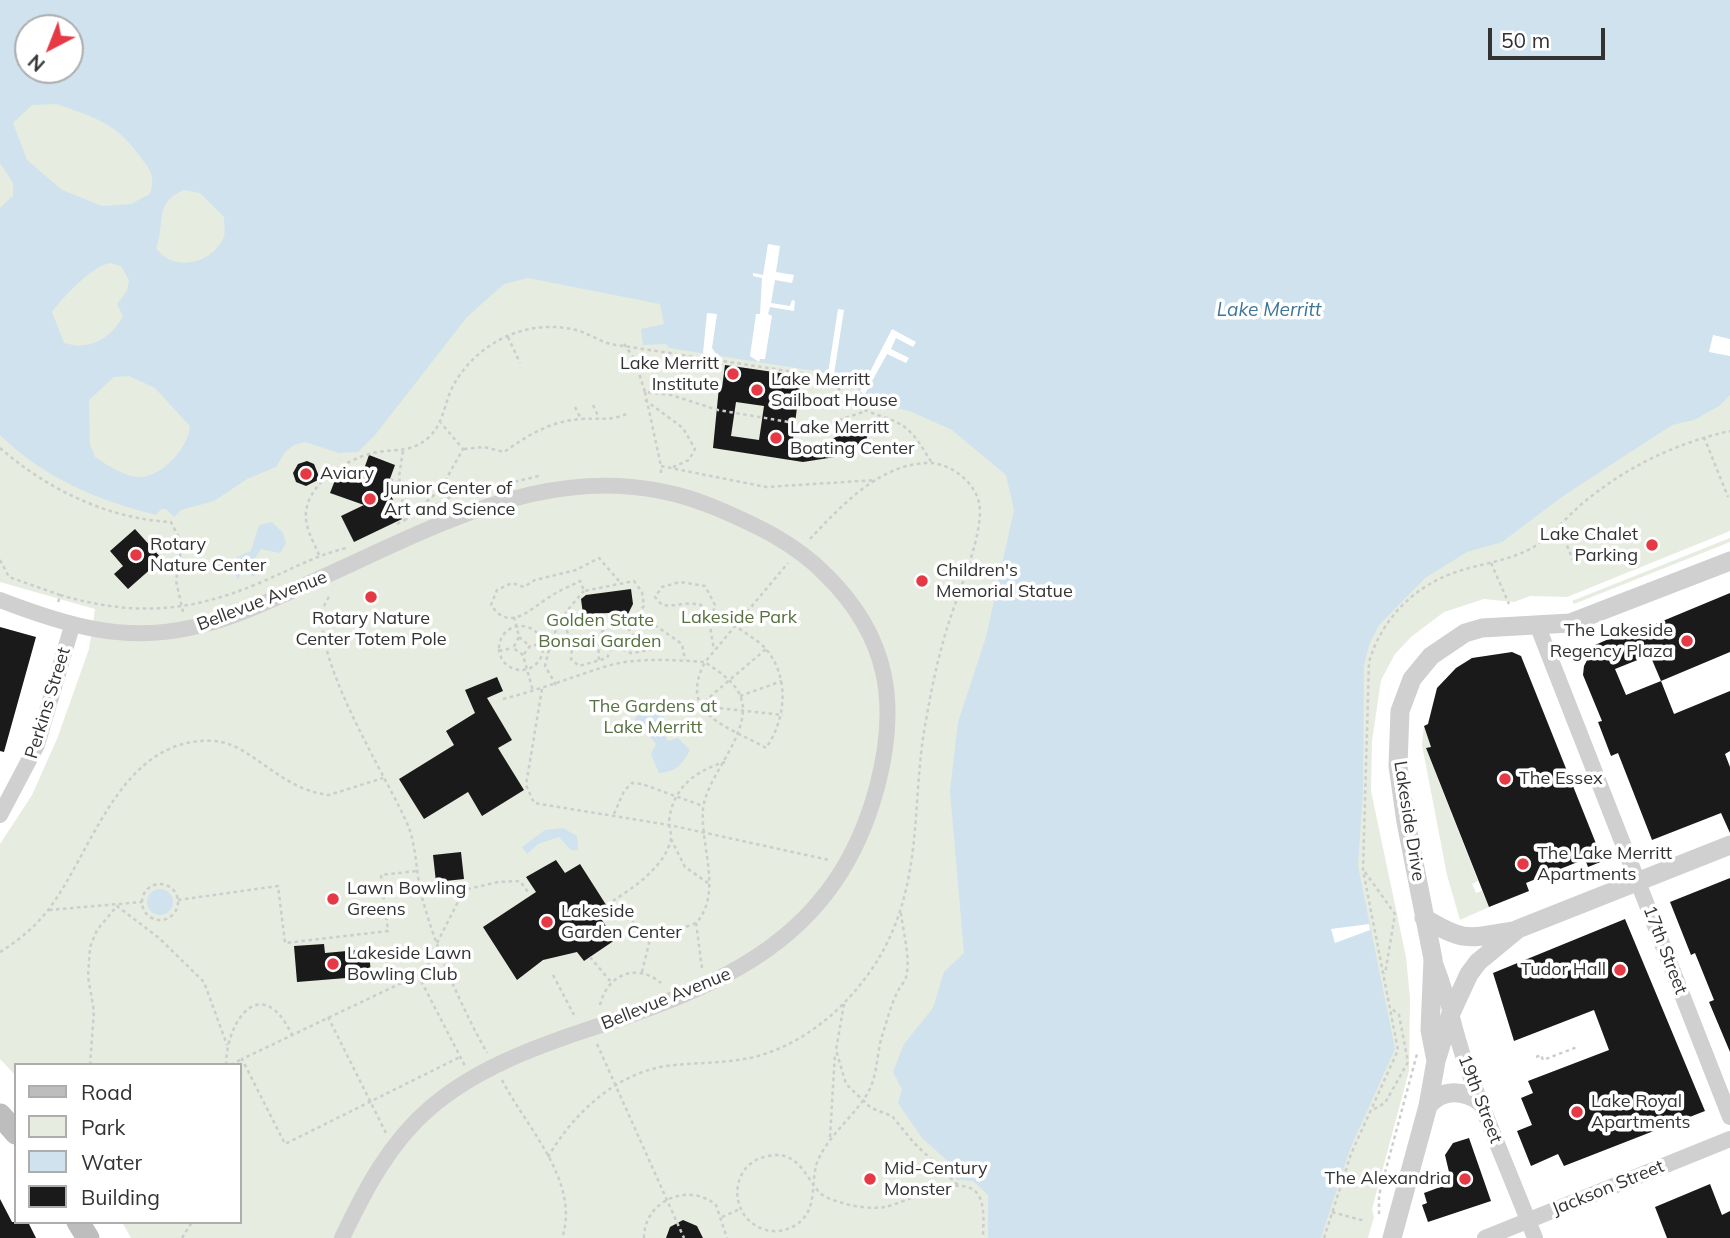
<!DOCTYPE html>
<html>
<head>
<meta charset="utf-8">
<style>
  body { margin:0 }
  #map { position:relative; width:1730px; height:1238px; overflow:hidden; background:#fff; font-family:Mulish,sans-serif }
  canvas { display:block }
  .legend { position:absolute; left:14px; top:1063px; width:228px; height:161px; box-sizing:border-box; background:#fff; border:2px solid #adadad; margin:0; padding:9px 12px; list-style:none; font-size:21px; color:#333 }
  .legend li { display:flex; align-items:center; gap:14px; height:35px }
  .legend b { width:35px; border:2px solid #adadad }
  .north { position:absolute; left:14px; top:14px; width:70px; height:70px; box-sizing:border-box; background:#fff; border:2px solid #adadad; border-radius:50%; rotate:222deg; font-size:19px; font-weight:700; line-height:28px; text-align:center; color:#333 }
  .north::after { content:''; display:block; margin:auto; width:24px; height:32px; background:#e63946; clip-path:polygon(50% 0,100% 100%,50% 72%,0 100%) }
  .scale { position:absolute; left:1488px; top:28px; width:117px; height:32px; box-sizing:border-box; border:4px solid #333; border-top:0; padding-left:9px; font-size:21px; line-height:24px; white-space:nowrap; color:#333; -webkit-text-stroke:5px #fff; paint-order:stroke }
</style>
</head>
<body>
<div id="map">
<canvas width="1730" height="1238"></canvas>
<ul class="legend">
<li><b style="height:9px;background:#bdbdbd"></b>Road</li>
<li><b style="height:19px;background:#e6ecdf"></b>Park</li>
<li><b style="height:19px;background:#cfe2ee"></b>Water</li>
<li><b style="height:19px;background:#1a1a1a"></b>Building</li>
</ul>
<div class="north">N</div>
<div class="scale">50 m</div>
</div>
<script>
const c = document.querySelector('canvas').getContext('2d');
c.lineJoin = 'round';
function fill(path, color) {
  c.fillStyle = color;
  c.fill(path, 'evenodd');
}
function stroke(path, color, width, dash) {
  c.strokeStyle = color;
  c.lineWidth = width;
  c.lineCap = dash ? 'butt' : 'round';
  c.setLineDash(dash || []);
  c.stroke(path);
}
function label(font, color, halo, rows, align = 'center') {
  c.font = font + ' Mulish,sans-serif';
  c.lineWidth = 7;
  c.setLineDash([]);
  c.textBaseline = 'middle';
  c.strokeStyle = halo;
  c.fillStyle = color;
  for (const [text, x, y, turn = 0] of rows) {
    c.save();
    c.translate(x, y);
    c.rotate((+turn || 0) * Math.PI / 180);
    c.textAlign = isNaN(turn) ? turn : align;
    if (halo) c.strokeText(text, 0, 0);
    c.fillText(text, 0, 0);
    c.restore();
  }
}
const green = new Path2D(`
  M0,0H1730V531L1567,597L1530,596L1514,602L1484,599L1444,612L1411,637L1395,654L1381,680L1372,741L1371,791L1406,957L1410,998L1409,1071L1372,1209L1374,1217L1368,1238H131L122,1222H240V1065H16V1076L0,1059V844L32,795L57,739L89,649L95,609L0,582ZM28,28H70V70H28Z
  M1730,538V542L1574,604L1572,601Z
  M1424,726L1431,747L1426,749L1478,881L1472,884L1476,893L1482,891L1489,907L1460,920L1447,875L1422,745Z`);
const water = new Path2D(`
  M0,0H1730V395L1719,406L1694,420L1672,425L1563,496L1502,542L1467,552L1425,578L1379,625L1369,645L1364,665L1363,791L1358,866L1395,1049L1350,1149L1321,1238H988V1195L973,1181L957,1180L949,1162L922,1138L898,1103L902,1089L893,1072L904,1044L933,1008L944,972L964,953L950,791L958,722L986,637L1014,510L1006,475L952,430L912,412L865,399V394L834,374L669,348L666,344L643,345L641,329L664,324L660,304L528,278L504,284L467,317L375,435L358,452L339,453L305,442L294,445L285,452L276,467L247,479L214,501L181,510L174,517L166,509H161L156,515C97,500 44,478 0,435V208L13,196V183L0,163ZM28,28H70V70H28ZM56,104C96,118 116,122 142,159C152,172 155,178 150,194L131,204L102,206L62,190L27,160L13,123L32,105ZM184,190L200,193L224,217C224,224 226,233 223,239C210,265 172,272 156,248C166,223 153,203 184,190ZM110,263L121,266L129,280L127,291L117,304L123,316C111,339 89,351 64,343L52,312C63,297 92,266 110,263ZM129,376L155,388L190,426C189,447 162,477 140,477C125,477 107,465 95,457L90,445L89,400L114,377Z
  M272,522L283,533L286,543L280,553L261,549L255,558L258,573L253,577L248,572L241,574L238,579L232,569L237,557L251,551L259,525Z
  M651,707L664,716L657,724L668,741L678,738L690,750C682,765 676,772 659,773L651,754L656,744L644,729L633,728L635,718Z
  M563,828L577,836L578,850H571L559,837L538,844L527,854L522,847L545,830Z
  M147 902a13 13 0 1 1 26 0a13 13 0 1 1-26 0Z`);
const pier = new Path2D(`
  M768,244L780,246L776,272L794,275L792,283L775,280L771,303L790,306L792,300L795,301L794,311L770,307L768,314L772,316L765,359H760L759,362L750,356L756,314H760L762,278L753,276V273L763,275Z
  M838,309L844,310L834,374L828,373Z
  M707,313L717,314L712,348L718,357L703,353Z
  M892,329L916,342L913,347L896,338L891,349L909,358L906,363L887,354L865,394L860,391Z
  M1713,335L1730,339V356L1709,352Z
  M1369,924L1370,930L1335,943L1331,929Z`);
const building = new Path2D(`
  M725,365L801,376L792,447L831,440L859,423L869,432L866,440L835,457L803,462L713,448L719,387L722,388ZM736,402L764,406L759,440L731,436Z
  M369,455L395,465L387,487L402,519L354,542L341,516L364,505L330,493L337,475L359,483Z
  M307,461L314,464L320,479L306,486L296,482L293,473L298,464Z
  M135,529L162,559L128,589L114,574L123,566L110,551Z
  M631,589L633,604L625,620L609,613L583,614L581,599L586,595Z
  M1730,593V652L1661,681L1674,714L1730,691V751L1725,754L1730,767V833L1721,813L1652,840L1618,753L1611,756L1598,722L1602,721L1583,675L1584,666L1595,645L1627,631L1629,635ZM1650,655L1661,681L1626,695L1615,669Z
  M0,627L36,637L4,752L0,751Z
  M1512,652L1521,656L1603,861L1588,867L1585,859L1526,883L1529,891L1489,907L1426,748L1431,747L1424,726L1428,724L1437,688L1456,668L1472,658Z
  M497,677L503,691L487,698L512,740L498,748L524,790L482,816L468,792L424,819L399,779L454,745L446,731L475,713L465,690Z
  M461,852L464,879L436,882L433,855Z
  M556,860L565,873L580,864L610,911L600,917L615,940L584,961L577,952L543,960L517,980L483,927L536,892L526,877Z
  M1730,878V1052L1709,1002L1714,1000L1695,953L1691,955L1670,902Z
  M1625,919L1705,1111L1564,1166L1558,1154L1531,1166L1517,1131L1532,1125L1521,1098L1533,1093L1528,1081L1609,1050L1594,1010L1514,1041L1493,973Z
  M324,944L325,953L369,949L371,976L297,982L294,946Z
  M1469,1138L1491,1201L1428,1222L1422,1205L1427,1203L1424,1193L1443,1186L1449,1172L1445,1155L1453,1143Z
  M1710,1184L1722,1215L1730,1211V1238H1667L1655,1207Z
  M0,1199L12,1222H28L36,1238H0Z
  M683,1220L697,1226L703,1238H666L670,1227Z`);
const path = new Path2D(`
  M508,337L520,363
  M624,344L634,358L645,392L671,395L718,410L818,427L866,411
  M645,392L661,466
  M645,400L683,428L695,449L689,460L671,468
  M593,405L599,418
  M575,407L581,419
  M1704,437L1728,497
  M0,448C47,489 108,519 171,522L182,544L176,581L183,612
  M464,449L484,447L504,452C528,435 551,421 581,419C598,418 611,421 626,414
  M403,451L399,476L405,520L440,490L463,449L441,423
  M661,473V466L766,487L876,480
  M390,479L400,483
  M397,524L453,496L539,476
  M1559,526L1573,560
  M319,555C315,545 309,535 307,525C298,489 343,460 373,453C393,448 410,454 428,438C444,424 444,403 453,386C477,342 527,318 576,330C587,333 598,340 610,344L821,376C839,385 841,394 855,404C867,414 883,415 896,422C914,430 922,448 932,463
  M0,560L9,577L60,595L58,603
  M1491,563L1509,604
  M619,581L599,558L576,570L535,580L524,587L512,583L497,590L491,605C510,634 532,607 551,596C560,590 571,586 580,581L584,591L634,581L642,592L644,606L638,613L642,624
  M60,595C133,616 187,613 257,584C288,571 314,556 346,548
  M329,597C296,637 392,784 409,828C417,850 416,877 423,901C438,954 460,1004 487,1053
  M514,617L519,637L513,648L523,655L533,691
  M499 648a22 22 0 1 1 44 0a22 22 0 1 1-44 0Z
  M710,626L701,605C687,601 676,607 662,605L655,597L662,587L680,582L705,586L715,605L710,626L714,650
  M628,628L634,637L656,643L655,649L631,653L619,648L611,649L607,658L579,666L571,659L572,647L567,631C581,624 596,624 609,617L628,628L649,621L682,644L685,660
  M519,637L530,646
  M499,651L513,648
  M524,654L530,646L541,644
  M599,660L598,642L603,630L601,623
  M556,685L545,666C553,631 560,617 584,591
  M542,689L526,785L534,803L669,825L829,860
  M740,696L782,681
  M503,699C539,690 572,677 607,666C638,657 673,660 705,662L788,563
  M699,706L766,649
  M699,706L783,715
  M614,814L624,791L632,783L642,784L703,806
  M671,839L685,867L708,883
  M1365,872L1395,914L1385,974
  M142 902a18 18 0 1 1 36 0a18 18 0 1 1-36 0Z
  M178,900L278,886L285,943L388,931L381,875L416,871
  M49,910L142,902
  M901,913C903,932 911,959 906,977C905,982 900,986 898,991C891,1004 887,1021 882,1036C876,1056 878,1077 866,1096C851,1119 830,1134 818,1160C810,1180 818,1203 802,1220C792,1230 776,1234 763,1229C727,1216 729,1163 768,1156C798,1150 804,1175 820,1193C825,1198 836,1201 843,1203C854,1207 875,1209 885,1207C905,1203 959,1173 976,1192C986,1203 983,1224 983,1238
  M696,923C664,937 631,931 611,902C633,888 665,867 671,839C672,834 669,828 669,822C672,789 694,771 725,762
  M437,943L464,890L498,882L520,881L528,892
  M0,952C18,941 35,927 48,910C93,852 120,735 215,741C252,744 280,790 329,795L383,778
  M439,953L418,975L242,1059L285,1144L460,1057
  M590,957L611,982
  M702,968L696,923C723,894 700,845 703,809C706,779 742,744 743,710C743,686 722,674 705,662C677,715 728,726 766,748C786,719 790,678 766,649C758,640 744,633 735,625
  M642,972L652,931
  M418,975L465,1066
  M553,975L574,1015
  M844,1004L836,1050L846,1084L871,1108L892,1116L914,1143L959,1186
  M600,1005C607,975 636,962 661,983
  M328,1017L386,1133
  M597,1044L684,1238
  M1536,1057L1541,1055L1543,1060L1577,1047
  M90,1065L94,1011L88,977L90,947L97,930L117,906L159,938L204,982L227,1045
  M226,1065C227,1017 263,973 292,1035
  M231,1065L242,1059
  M502,1080C526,1127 581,1182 562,1238
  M1374,1109L1385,1103L1408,1062L1399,1015L1391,1008
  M830,1137L835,1053
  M548,1157C573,1114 615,1074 666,1066C697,1062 728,1064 758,1056C812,1041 858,997 884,949C924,873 911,800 926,720C932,686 939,652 950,619C959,591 985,530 979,503C975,482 951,464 931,463C881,462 841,506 810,539
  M1332,1212L1365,1221
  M1379,1214V1195L1417,1054
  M722,1217L740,1209
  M182,1238L192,1222
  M644,1238C644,1200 689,1182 716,1205L727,1238
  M1324,1238L1351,1154L1398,1050L1363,870L1369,662C1382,618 1415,585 1459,571C1481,564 1505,561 1526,551C1548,541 1564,519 1583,503C1626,467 1676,443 1730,431`);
const minor = new Path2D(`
  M0,600C62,624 122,643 189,628C226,621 260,605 294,590C430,531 564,444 716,508C756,525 795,543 826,575C889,637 899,704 877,787C836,940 724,985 586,1030C532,1048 474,1070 430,1108C389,1143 365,1190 342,1238
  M1538,627L1730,1117
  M0,815L37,745L72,626
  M1433,959C1449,994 1453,1031 1467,1067C1488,1124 1513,1181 1535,1238
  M1485,1238L1730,1139`);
const tertiary = new Path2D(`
  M1424,918C1464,942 1467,939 1512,931
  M1436,1061L1430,1030L1433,959L1406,822L1398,766L1400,711L1412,679L1431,656L1465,633L1482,628L1570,623L1730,561
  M1428,1106C1442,1088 1464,1090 1481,1102
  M1392,1238L1428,1106L1436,1061L1451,1013L1469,974L1478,962L1518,929L1730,845`);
const secondary = new Path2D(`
  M0,1115L16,1133
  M78,1222L88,1238`);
const markers = [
  [733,374,7,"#e63946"],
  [757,390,7,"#e63946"],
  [776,438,7,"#e63946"],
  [306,474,7,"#e63946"],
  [370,499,7,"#e63946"],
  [1652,545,7,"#e63946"],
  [136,555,7,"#e63946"],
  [922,581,7,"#e63946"],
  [371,597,7,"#e63946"],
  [1687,641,7,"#e63946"],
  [1505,779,7,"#e63946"],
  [1523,864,7,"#e63946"],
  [333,899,7,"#e63946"],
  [547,922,7,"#e63946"],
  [333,964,7,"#e63946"],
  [1620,970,7,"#e63946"],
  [1577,1112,7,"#e63946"],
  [870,1179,7,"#e63946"],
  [1465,1179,7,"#e63946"]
];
const poiNames = [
  ["Lake Merritt",719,364,"right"],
  ["Institute",719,385,"right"],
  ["Lake Merritt",771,380],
  ["Sailboat House",771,401],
  ["Lake Merritt",790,428],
  ["Boating Center",790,449],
  ["Aviary",320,474],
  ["Junior Center of",384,489],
  ["Art and Science",384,510],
  ["Lake Chalet",1638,535,"right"],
  ["Parking",1638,556,"right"],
  ["Rotary",150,545],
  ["Nature Center",150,566],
  ["Children's",936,571],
  ["Memorial Statue",936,592],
  ["Rotary Nature",371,619,"center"],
  ["Center Totem Pole",371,640,"center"],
  ["The Lakeside",1673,631,"right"],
  ["Regency Plaza",1673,652,"right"],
  ["The Essex",1519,779],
  ["The Lake Merritt",1537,854],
  ["Apartments",1537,875],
  ["Lawn Bowling",347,889],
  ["Greens",347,910],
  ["Lakeside",561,912],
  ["Garden Center",561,933],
  ["Lakeside Lawn",347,954],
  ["Bowling Club",347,975],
  ["Tudor Hall",1606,970,"right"],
  ["Lake Royal",1591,1102],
  ["Apartments",1591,1123],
  ["Mid-Century",884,1169],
  ["Monster",884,1190],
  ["The Alexandria",1451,1179,"right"]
];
const streetNames = [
  ["Bellevue Avenue",262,601,-21],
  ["Perkins Street",48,703,-73],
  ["Lakeside Drive",1409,821,81],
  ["17th Street",1665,950,69],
  ["Bellevue Avenue",666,999,-22],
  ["19th Street",1480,1099,69],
  ["Jackson Street",1608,1188,-22]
];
const parkNames = [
  ["Lakeside Park",739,618],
  ["Golden State",600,621],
  ["Bonsai Garden",600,642],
  ["The Gardens at",653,707],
  ["Lake Merritt",653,728]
];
const waterNames = [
  ["Lake Merritt",1269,310]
];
fill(green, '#e6ecdf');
fill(water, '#cfe2ee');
fill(pier, '#fff');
fill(building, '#1a1a1a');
stroke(path, '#cdcdcd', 2.5, [3.5, 3.5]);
stroke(minor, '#d0d0d0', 16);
stroke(tertiary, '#d0d0d0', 19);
stroke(secondary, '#bdbdbd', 23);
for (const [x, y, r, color] of markers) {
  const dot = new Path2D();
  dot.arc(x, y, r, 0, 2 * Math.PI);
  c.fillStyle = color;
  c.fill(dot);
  stroke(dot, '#fff', 2.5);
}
label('18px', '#333', '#fff', poiNames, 'left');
label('18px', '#333', '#fff', streetNames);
label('18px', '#56703f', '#fff', parkNames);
label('italic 19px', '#3f7597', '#fff', waterNames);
</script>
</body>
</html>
